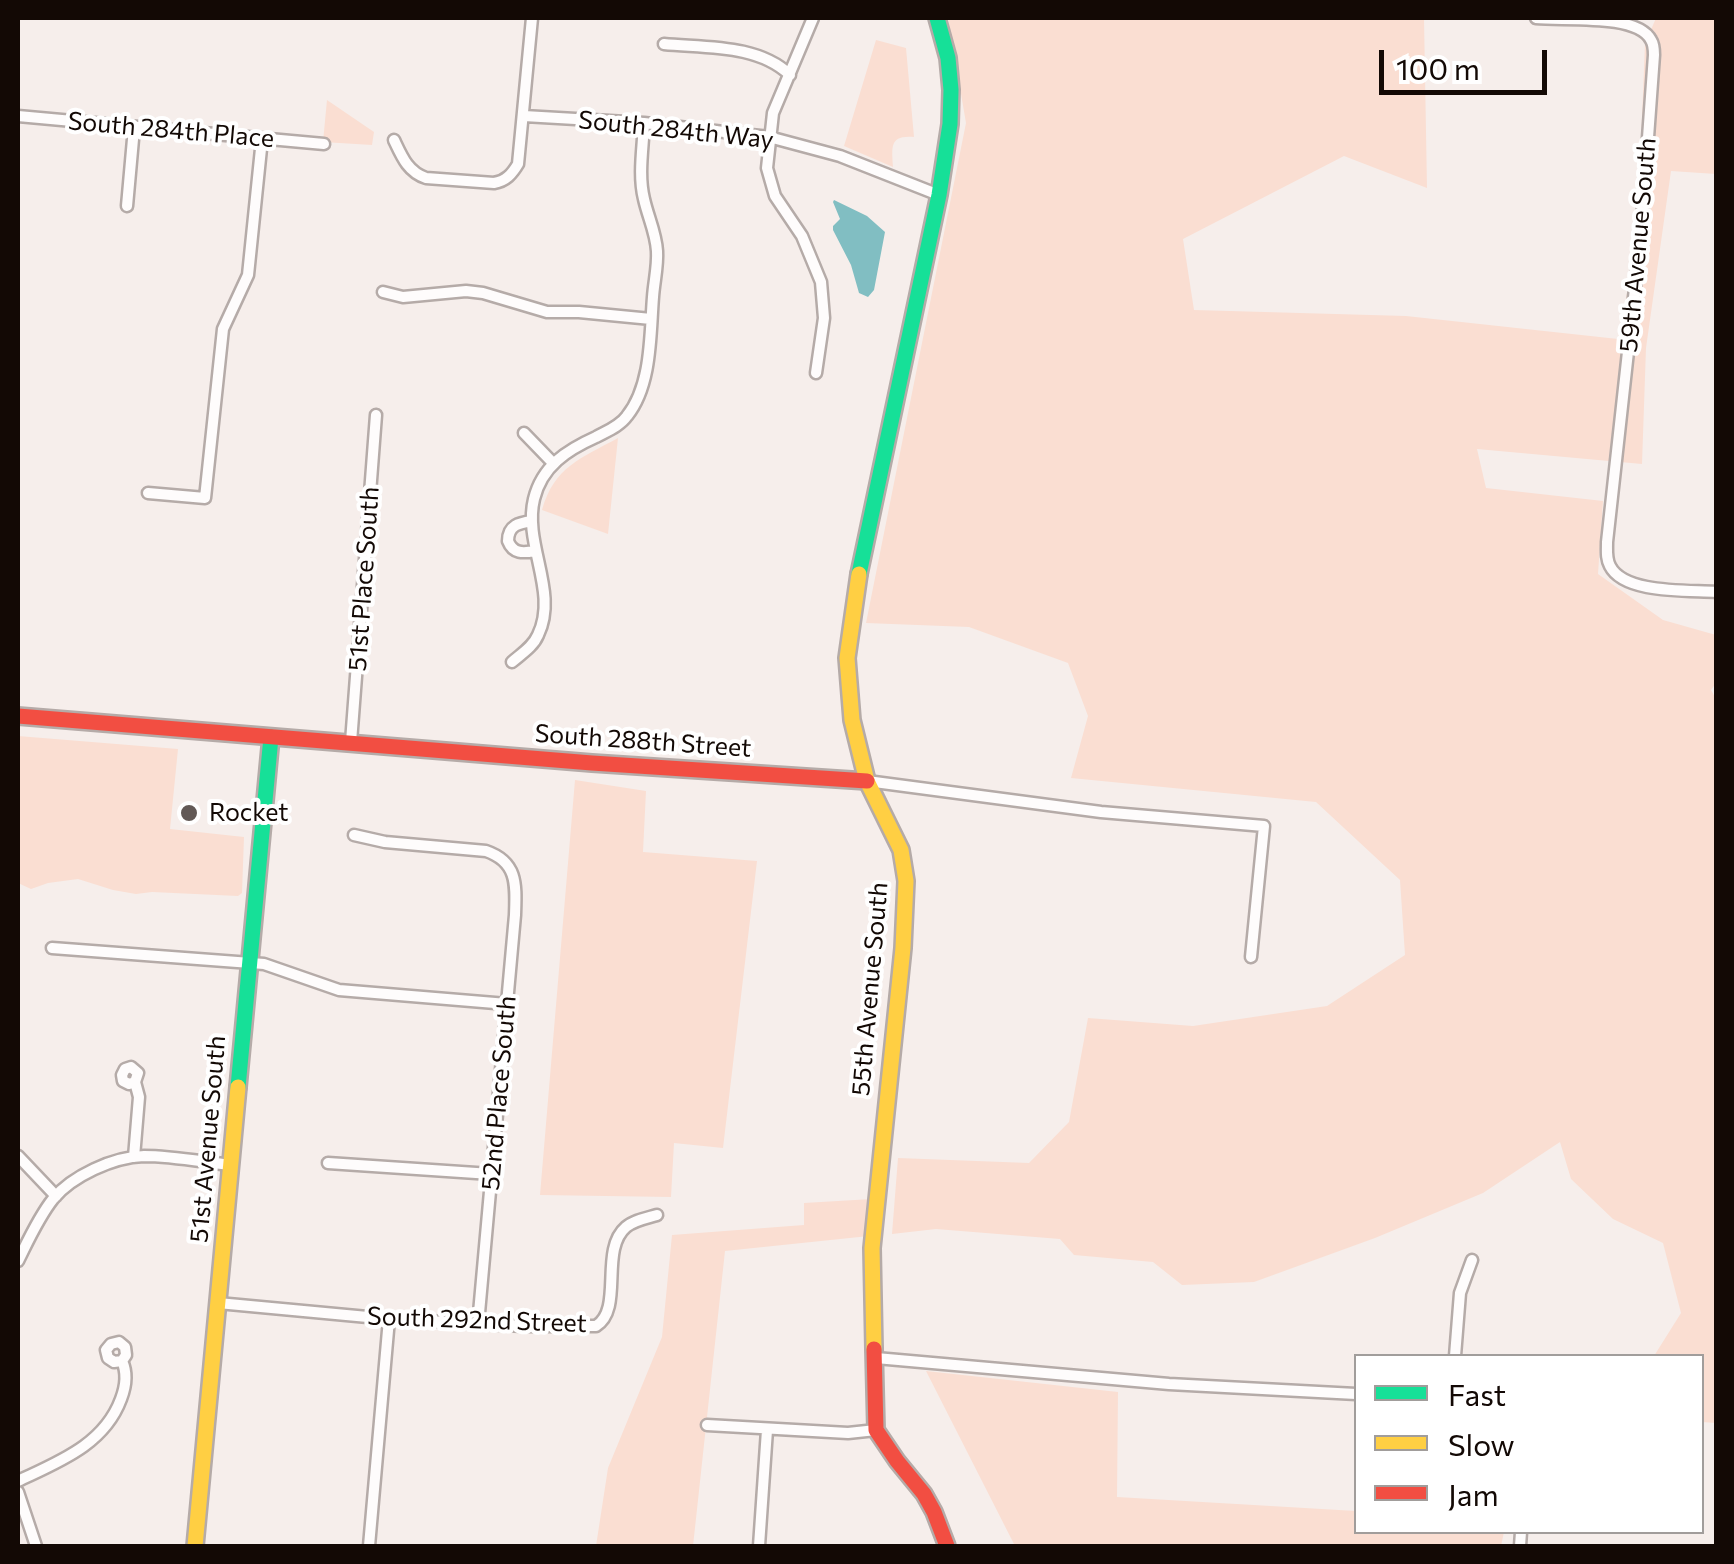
<!DOCTYPE html>
<html>
<head>
<meta charset="utf-8">
<style>
  body { margin:0 }
  #map { position:relative; width:1734px; height:1564px; overflow:hidden; background:#f6eeeb; font-family:Commissioner,sans-serif }
  canvas { display:block }
  .frame { position:absolute; inset:0; border:20px solid #130905; pointer-events:none }
  .legend { position:absolute; left:1354px; top:1354px; width:350px; height:180px; box-sizing:border-box; background:#fff; border:2px solid #a19d9b; margin:0; padding:12px 18px; list-style:none; font-size:30px; color:#130905 }
  .legend li { display:flex; align-items:center; gap:20px; height:50px }
  .legend b { width:50px; border:2px solid #a19d9b }
  .scale { position:absolute; left:1379px; top:50px; width:168px; height:45px; box-sizing:border-box; border:5px solid #130905; border-top:0; padding-left:12px; font-size:30px; line-height:35px; white-space:nowrap; color:#130905; -webkit-text-stroke:8px #fff; paint-order:stroke }
</style>
</head>
<body>
<div id="map">
<canvas width="1734" height="1564"></canvas>
<div class="frame"></div>
<ul class="legend">
<li><b style="height:12px;background:#16e098"></b>Fast</li>
<li><b style="height:12px;background:#ffcf43"></b>Slow</li>
<li><b style="height:12px;background:#f24e42"></b>Jam</li>
</ul>
<div class="scale">100 m</div>
</div>
<script>
const c = document.querySelector('canvas').getContext('2d');
c.lineJoin = 'round';
function fill(path, color) {
  c.fillStyle = color;
  c.fill(path, 'evenodd');
}
function stroke(path, color, width, dash) {
  c.strokeStyle = color;
  c.lineWidth = width;
  c.lineCap = dash ? 'butt' : 'round';
  c.setLineDash(dash || []);
  c.stroke(path);
}
function label(font, color, halo, rows, align = 'center') {
  c.font = font + ' Commissioner,sans-serif';
  c.lineWidth = 8;
  c.setLineDash([]);
  c.textBaseline = 'middle';
  c.strokeStyle = halo;
  c.fillStyle = color;
  for (const [text, x, y, turn = 0] of rows) {
    c.save();
    c.translate(x, y);
    c.rotate((+turn || 0) * Math.PI / 180);
    c.textAlign = isNaN(turn) ? turn : align;
    if (halo) c.strokeText(text, 0, 0);
    c.fillText(text, 0, 0);
    c.restore();
  }
}
const green = new Path2D(`
  M948,18H1424L1427,188L1344,156L1183,239L1194,310L1406,316L1618,339L1637,242L1645,44L1656,18H1716V174L1671,171L1646,348L1642,464L1477,449L1486,488L1603,501L1598,574L1663,620L1716,635V683L1711,690L1716,699V1423L1702,1422V1356H1654L1681,1313L1663,1243L1613,1219L1571,1179L1560,1142L1483,1193L1375,1238L1254,1282L1182,1285L1153,1262L1074,1255L1060,1239L936,1229L892,1234L898,1158L1029,1163L1069,1122L1088,1018L1193,1026L1327,1006L1405,955L1400,880L1316,802L1071,778L1088,716L1068,663L969,627L866,623L966,123Z
  M876,40L906,48L914,137C889,135 892,147 893,167L844,146Z
  M327,100L374,132L372,145L323,142Z
  M618,438L608,534L542,510C554,467 581,458 618,438Z
  M18,736L178,749L170,829L244,837L242,893L238,896L152,892L136,894L113,890L78,879L48,883L31,889L18,883Z
  M575,780L646,791L643,852L757,861L723,1148L674,1143L671,1197L540,1195Z
  M872,1199L869,1236L725,1251L693,1546H596L608,1468L662,1337L672,1235L804,1225V1203Z
  M926,1371L1118,1392L1117,1497L1356,1511V1532H1504L1501,1546H1015Z`);
const water = new Path2D(`
  M834,200L867,216L885,232L874,290L868,297L859,293L851,265L833,230V226L840,219L833,202Z`);
const street = new Path2D(`
  M813,18L773,113L767,168L775,196L802,236L821,282L824,318L816,373
  M1536,18C1563,21 1637,13 1651,40C1653,43 1654,51 1654,55L1641,234L1607,542C1607,551 1606,559 1610,566C1624,594 1688,590 1716,592
  M664,44C705,48 758,44 790,75
  M18,116L324,144
  M524,116L644,123L769,137L840,156L939,195
  M394,140C402,157 408,172 426,178L494,183C506,181 512,174 518,164L532,18
  M127,206L134,128
  M383,292L403,297L466,291L483,293L547,312H579L651,319
  M524,433L553,463
  M148,493L205,498L223,329L248,275L262,139
  M532,521C519,523 508,525 508,541C513,554 523,553 535,551
  M512,662C521,654 533,647 538,635C559,592 523,544 534,499C542,466 567,450 596,437C607,431 620,426 627,416C652,385 650,334 653,297C654,282 658,266 657,251C656,233 648,217 644,199C638,175 643,148 644,123
  M351,742L376,415
  M867,781L1101,812L1264,826L1251,957
  M354,835L385,842L486,851C518,862 516,885 515,915L478,1324
  M52,948L264,964L339,990L507,1004
  M18,1156L56,1196
  M134,1157L139,1097L135,1082L138,1073L131,1067L125,1069L122,1075L123,1081L129,1084L135,1082
  M328,1163L491,1174
  M18,1261C28,1241 38,1218 53,1199C72,1176 113,1157 144,1156C173,1156 203,1162 231,1165
  M218,1303L389,1319L524,1326H596C624,1309 599,1250 626,1227C634,1220 647,1218 657,1215
  M1455,1356L1460,1293L1472,1260
  M876,1358L1169,1384L1356,1394
  M707,1425L848,1433L876,1430
  M18,1481C58,1462 104,1445 121,1399C126,1386 128,1374 122,1361L126,1355L125,1347L119,1342L111,1344L106,1350L108,1358L114,1362L122,1361
  M18,1492L36,1546
  M369,1546L389,1319
  M759,1546L767,1430
  M1520,1546L1521,1532`);
const fast = new Path2D(`
  M859,574L939,195L950,124L951,90L948,58L937,18
  M238,1087L271,737`);
const slow = new Path2D(`
  M859,574L847,658L852,720L867,781L901,850L906,881L903,948L872,1248L874,1349
  M195,1546L238,1087`);
const jam = new Path2D(`
  M18,716L592,763L867,781
  M874,1349L876,1430L897,1461L924,1494L934,1512L947,1546`);
const markers = [
  [189,813,10,"#625956"]
];
const streetNames = [
  ["South 284th Place",171,130,5],
  ["South 284th Way",676,130,6],
  ["59th Avenue South",1638,245,-85],
  ["51st Place South",364,579,-86],
  ["South 288th Street",643,741,4],
  ["55th Avenue South",870,989,-85],
  ["52nd Place South",499,1093,-85],
  ["51st Avenue South",208,1139,-85],
  ["South 292nd Street",477,1320,2]
];
const poiNames = [
  ["Rocket",209,813]
];
fill(green, '#faded2');
fill(water, '#81bec2');
stroke(street, '#b5aba8', 15);
stroke(fast, '#b5aba8', 20);
stroke(slow, '#b5aba8', 20);
stroke(jam, '#b5aba8', 20);
stroke(street, '#fefcfc', 10);
stroke(fast, '#16e098', 15);
stroke(slow, '#ffcf43', 15);
stroke(jam, '#f24e42', 15);
for (const [x, y, r, color] of markers) {
  const dot = new Path2D();
  dot.arc(x, y, r, 0, 2 * Math.PI);
  c.fillStyle = color;
  c.fill(dot);
  stroke(dot, '#fff', 4);
}
label('25px', '#130905', '#fff', streetNames);
label('25px', '#130905', '#fff', poiNames, 'left');
</script>
</body>
</html>
